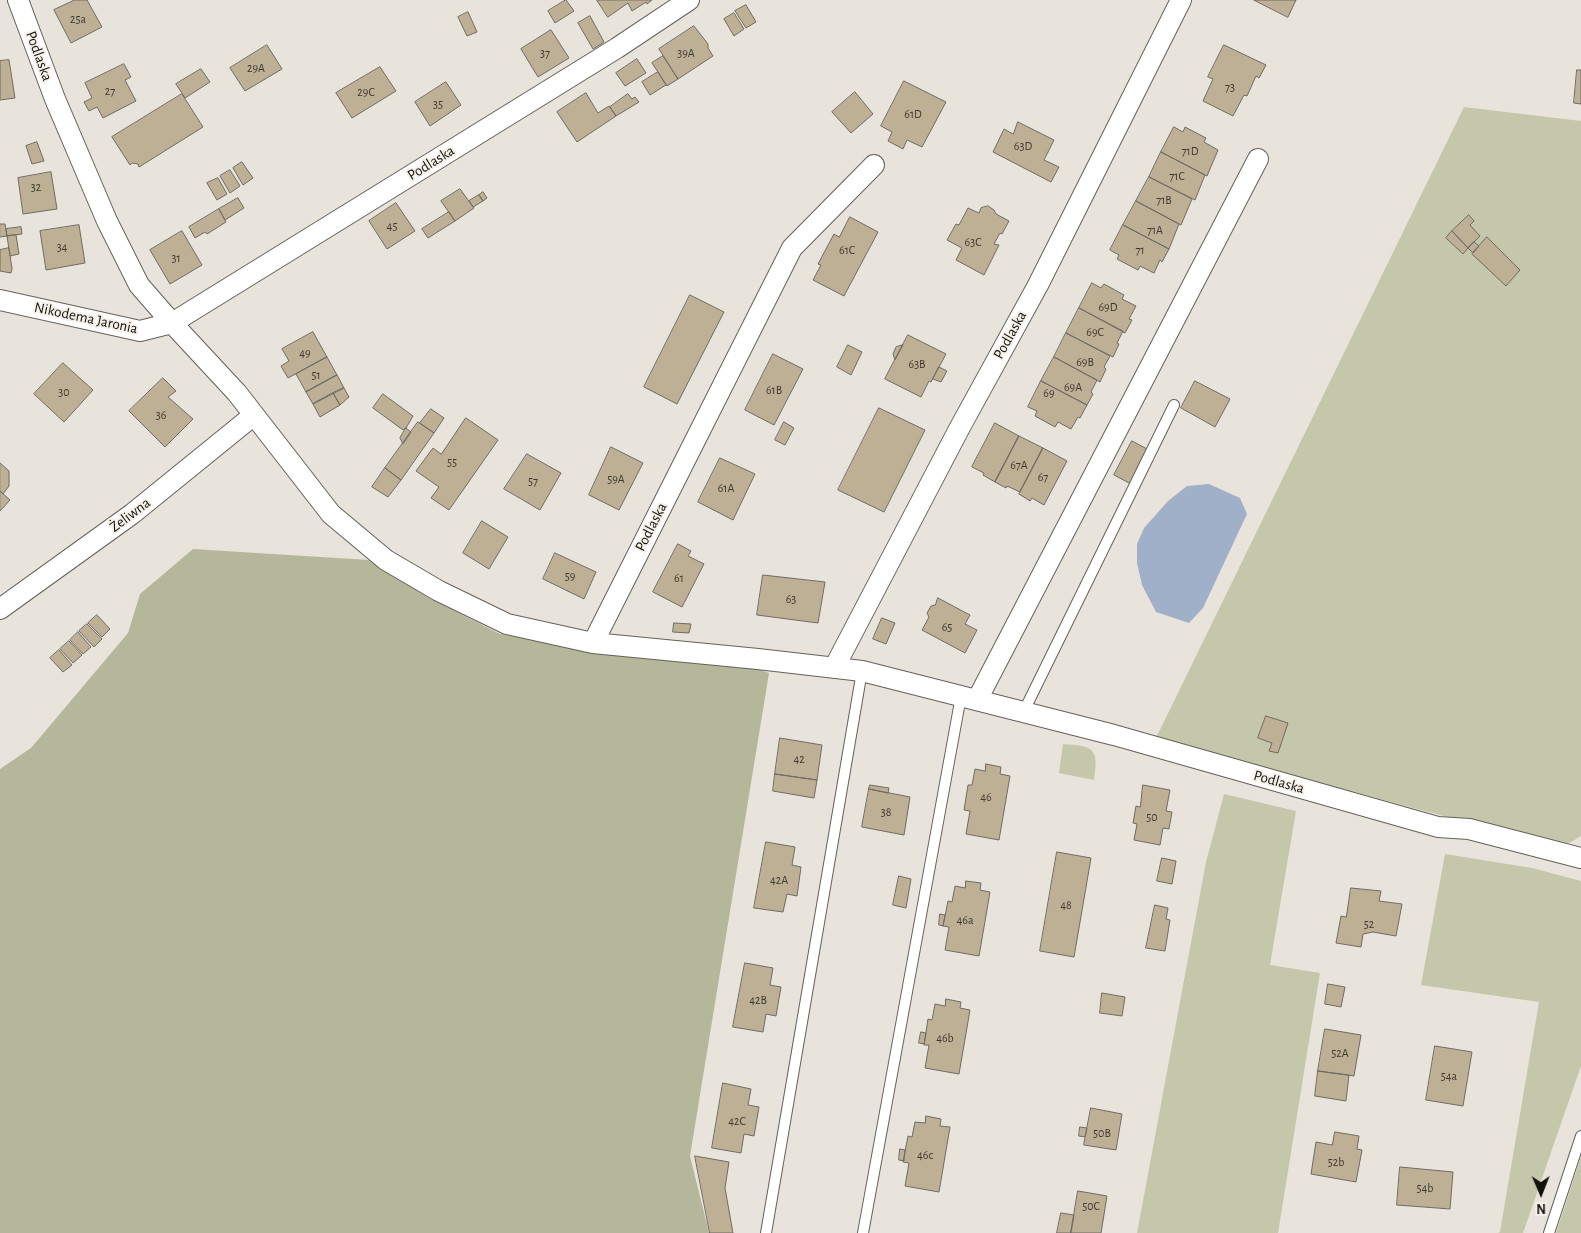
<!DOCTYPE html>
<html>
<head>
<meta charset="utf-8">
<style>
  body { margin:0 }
  #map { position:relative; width:1581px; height:1233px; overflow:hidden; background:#e8e4dc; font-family:"Alegreya Sans",sans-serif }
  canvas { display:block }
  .north { position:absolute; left:1516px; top:1168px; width:50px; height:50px; -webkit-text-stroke:4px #f5f1e9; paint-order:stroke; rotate:179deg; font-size:14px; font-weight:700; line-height:20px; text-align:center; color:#12110e }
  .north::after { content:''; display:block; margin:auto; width:18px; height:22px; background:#12110e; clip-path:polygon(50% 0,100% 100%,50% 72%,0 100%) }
</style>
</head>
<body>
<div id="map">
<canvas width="1581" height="1233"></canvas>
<div class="north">N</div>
</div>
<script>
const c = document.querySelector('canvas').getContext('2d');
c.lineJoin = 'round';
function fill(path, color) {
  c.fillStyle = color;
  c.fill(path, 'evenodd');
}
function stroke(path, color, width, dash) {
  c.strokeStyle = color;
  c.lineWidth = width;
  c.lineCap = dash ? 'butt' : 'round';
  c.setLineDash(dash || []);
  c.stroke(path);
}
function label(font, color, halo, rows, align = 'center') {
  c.font = font + ' "Alegreya Sans",sans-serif';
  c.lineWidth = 4;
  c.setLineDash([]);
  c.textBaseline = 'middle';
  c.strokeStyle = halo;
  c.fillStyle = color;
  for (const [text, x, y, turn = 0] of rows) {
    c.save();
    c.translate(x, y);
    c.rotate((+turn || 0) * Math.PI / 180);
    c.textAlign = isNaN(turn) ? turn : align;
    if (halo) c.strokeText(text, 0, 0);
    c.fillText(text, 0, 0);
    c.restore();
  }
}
const green = new Path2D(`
  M1464,107L1581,121V836L1571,842L1560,846L1417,809L1156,738Z
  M1063,744C1094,746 1099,748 1094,780L1059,773Z
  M1224,794L1296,811L1270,965L1320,973L1278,1233H1137L1206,862Z
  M1445,854L1532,868L1581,881V1066L1523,1233H1498L1500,1232L1539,1002L1421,985Z
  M1581,1157V1233H1556Z`);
const forest = new Path2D(`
  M193,549L369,560L429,598L500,634L652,658L748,666L769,673L690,1156L709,1233H0V769L31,748L128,633L140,594Z`);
const water = new Path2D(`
  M1209,484L1240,498L1247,514L1203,608L1189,623L1156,612L1142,585L1137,563V544L1144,528L1168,501L1187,486Z`);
const building = new Path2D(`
  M75,0H87L102,27L71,43L54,10Z
  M566,0L574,11L555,23L548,11Z
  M597,0H652L647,4L646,2L632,11L628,3L608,17Z
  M1254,0H1296L1288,17Z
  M746,5L756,22L746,28L735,11Z
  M468,12L477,32L467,36L458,17Z
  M734,13L744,29L734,36L724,19Z
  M590,16L604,42L593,49L578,23Z
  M694,26L708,44V48L713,56L678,79L659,49Z
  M551,30L569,58L538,77L521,49Z
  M267,45L282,69L245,91L230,68Z
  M1224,45L1266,65L1259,78L1256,76L1247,96L1244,95L1233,116L1203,101L1213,79L1208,77Z
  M663,56L678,79L667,86L652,63Z
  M637,59L646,73L625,86L616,73Z
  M9,60L15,98L0,100V61Z
  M124,64L131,77L125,80L136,101L103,118L97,107L89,111L84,102L92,98L85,83Z
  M380,67L396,91L352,118L336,93Z
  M201,69L210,82L185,98L176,84Z
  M1577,70H1581V104L1574,103Z
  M658,72L666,85L650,95L642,82Z
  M904,81L946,102L922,147L907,140L903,149L888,141L892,132L881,126Z
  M446,82L461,105L430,126L415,102Z
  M855,92L873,114L851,133L832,112Z
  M586,93L598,113L609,106L616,116L577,142L557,112Z
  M182,94L203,127L139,167L138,164L132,163L130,165L112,137Z
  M628,94L632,99L635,97L639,102L616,116L610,107Z
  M1018,122L1054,140L1044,160L1059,167L1051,182L993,152L1004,129L1013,134Z
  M1174,127L1183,132L1185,127L1206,138L1204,142L1218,150L1207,176L1161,152Z
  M37,142L44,161L32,164L26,146Z
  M1161,152L1205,175L1195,200L1149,177Z
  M242,162L253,178L243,185L233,168Z
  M230,170L240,186L230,193L220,176Z
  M51,172L57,209L23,214L18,178Z
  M1149,177L1192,199L1181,225L1136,201Z
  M218,178L227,194L217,200L207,183Z
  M460,189L474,208L455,221L441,201Z
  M483,192L487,198L483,201L479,195Z
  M479,195L483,201L473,207L469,201Z
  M238,198L244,208L225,220L219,209Z
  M1136,201L1179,224L1169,249L1123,225Z
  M396,203L415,231L387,249L369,221Z
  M988,206L994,210L996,214L1009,221L1002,234L1000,233L994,244L999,245L984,275L956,260L962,248L947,240L956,224L959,225L968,208L979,213L981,208Z
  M219,209L226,222L207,234L205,232L195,238L189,227Z
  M449,212L455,221L428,238L422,229Z
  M1469,215L1474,221L1470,225L1480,236L1468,248L1452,231Z
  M850,217L878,232L844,296L813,280L821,265L818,264L834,234L839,237Z
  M0,224H5L7,236L0,237Z
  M79,225L85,263L46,270L40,231Z
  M1123,225L1169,249L1162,262L1160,260L1154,273L1140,266L1138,270L1117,259L1119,255L1110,250Z
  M21,227L22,234L7,236L6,229Z
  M182,231L202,265L170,284L150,250Z
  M1452,231L1468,248L1463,254L1446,238Z
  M16,235L19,254L10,256L7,236Z
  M1487,237L1520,270L1506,286L1472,254Z
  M1474,242L1479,246L1473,253L1468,248Z
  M9,248L12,269L11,273L0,271V250Z
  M1092,283L1101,288L1104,284L1124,295L1122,299L1136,306L1129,319L1132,320L1125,333L1079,308Z
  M690,295L724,312L677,404L644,387Z
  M1079,308L1123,331L1117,343L1119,344L1113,357L1066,333Z
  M313,332L327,357L288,378L281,366L289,361L282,349Z
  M1066,333L1110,356L1104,367L1106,369L1100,382L1054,357Z
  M908,335L946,354L931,382L929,381L921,397L885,379Z
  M848,345L862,352L851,375L837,367Z
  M903,345L895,360L893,354L896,347Z
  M773,354L803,369L774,425L745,410Z
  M327,357L337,375L306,392L296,374Z
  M1054,357L1097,380L1091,392L1093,394L1087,405L1041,381Z
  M63,363L93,390L64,422L34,394Z
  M939,367L947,371L941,382L933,379Z
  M337,375L344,388L313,404L306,392Z
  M163,378L176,391L168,397L193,419L165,447L129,411Z
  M1041,381L1087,405L1080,418L1078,417L1071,429L1058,422L1055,427L1035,416L1037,411L1028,407Z
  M1195,381L1230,399L1215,427L1181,408Z
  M344,388L349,397L340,405L333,393Z
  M333,393L340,405L320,417L313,404Z
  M383,394L413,416L406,428L403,430L373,408Z
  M879,408L925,430L884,512L838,490Z
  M431,409L444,418L434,433L420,423Z
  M466,418L498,440L449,510L431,498L439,487L416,471L433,448L441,454Z
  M418,422L434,433L401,480L385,468Z
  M784,422L794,428L785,445L775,440Z
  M995,423L1019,436L995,482L983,475L984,473L972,467Z
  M406,428L411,432L403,444L400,438Z
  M1019,436L1043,448L1020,492L1007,486L1006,488L995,482Z
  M1132,441L1149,450L1131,484L1114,475Z
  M611,447L643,463L619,510L589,495Z
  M1043,448L1067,461L1044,505L1032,498L1030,501L1019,494Z
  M527,454L561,473L540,510L504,489Z
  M720,458L755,474L733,520L698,502Z
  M0,463L9,471V486L3,494L0,491Z
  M385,468L401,480L388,497L372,487Z
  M0,491L10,500L0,511Z
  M482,521L508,537L489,569L463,553Z
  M678,544L691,551L688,556L704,564L682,607L653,592Z
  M555,553L596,572L584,599L543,579Z
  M763,575L825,582L818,623L757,615Z
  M938,598L970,615L965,624L977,630L965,653L922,630L929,617L927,613L931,606L935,605Z
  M97,615L110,629L102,637L88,623Z
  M882,618L895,623L886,644L873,639Z
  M674,623L691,624L689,633L673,632Z
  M87,624L102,639L94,647L79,631Z
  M78,632L91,647L83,654L70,640Z
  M69,641L82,655L73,663L60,649Z
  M59,650L72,665L63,672L50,658Z
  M1266,716L1288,723L1278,753L1269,751L1272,743L1258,738Z
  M780,738L822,745L817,780L775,774Z
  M986,764L1001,767L1000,774L1010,776L999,840L966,834L970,811L964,810L968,785H972L975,769L985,771Z
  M775,774L817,780L814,798L773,791Z
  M870,785L889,788L888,793L869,789Z
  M1143,785L1170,790L1166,811L1172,812L1169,829L1163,828L1160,845L1134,840L1137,824L1133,823L1136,806L1140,807Z
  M869,789L910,797L904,835L862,827Z
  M766,842L795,847L792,865L801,867L797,896L787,894L783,912L754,908Z
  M1057,852L1091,858L1074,957L1040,951Z
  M1162,858L1176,861L1172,884L1157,881Z
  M899,876L911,879L906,908L893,905Z
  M966,881L981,883L980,890L990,892L979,956L945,950L949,927L943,926L948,901L952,902L955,886L965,888Z
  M1351,888L1381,891L1379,901L1402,904L1396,936L1373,932L1363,934L1361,947L1336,943L1341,916L1346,917Z
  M1155,905L1168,908L1166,919L1170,920L1165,951L1146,948Z
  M940,914L945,915L943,926L939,925Z
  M745,963L773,968L770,985L781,987L776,1016L766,1014L763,1032L733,1027Z
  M1328,984L1345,987L1341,1007L1325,1004Z
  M1102,993L1125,997L1122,1016L1100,1013Z
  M946,999L961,1002L960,1008L970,1010L959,1074L925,1068L929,1045H924L928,1019L932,1020L935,1004L945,1006Z
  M1325,1029L1361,1035L1354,1076L1318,1071Z
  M921,1032L926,1033L924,1044L919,1043Z
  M1435,1046L1472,1052L1463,1106L1426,1100Z
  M1318,1071L1349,1075L1346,1101L1315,1096Z
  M723,1083L751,1089L748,1105L759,1107L754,1136L744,1134L741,1153L712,1148Z
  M1091,1108L1122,1114L1116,1150L1084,1145Z
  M926,1116L941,1119L940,1126L950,1127L939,1192L905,1186L909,1163L903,1162L908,1136L912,1137L915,1122L925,1123Z
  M1080,1127L1087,1128L1085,1137L1079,1136Z
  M1335,1132L1359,1136L1357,1149L1362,1150L1356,1182L1311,1174L1316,1142L1332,1145Z
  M900,1149L905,1150L904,1161L899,1160Z
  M695,1156L729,1162L725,1188L733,1233H710Z
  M1400,1167L1453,1172L1450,1209L1397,1205Z
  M1078,1191L1107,1196L1101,1233H1071Z
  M1061,1213L1074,1215L1071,1233H1057Z`);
const service = new Path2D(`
  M1023,713L1174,405
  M766,1233L862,671
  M863,1233L961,696
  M1549,1233L1581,1136`);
const minor = new Path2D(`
  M18,0L55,99L107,221L139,285L172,323L237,393L331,514L386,560L439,591L507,624L593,643L758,659L862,671L1114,735L1438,827L1469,829L1581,858
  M0,300L140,331L172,323L617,48L689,0
  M0,609L132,514L254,415
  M593,643L792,248L874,165
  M834,668L959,429L1038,285L1181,0
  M977,700L1258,159`);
const numberNames = [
  ["25a",78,19],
  ["37",545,53],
  ["39A",686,53],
  ["29A",256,68],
  ["73",1230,87],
  ["27",110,91],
  ["29C",366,92],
  ["35",438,104],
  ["61D",913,114],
  ["63D",1023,146],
  ["71D",1190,151],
  ["71C",1177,176],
  ["32",36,187],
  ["71B",1164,200],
  ["45",392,226],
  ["71A",1155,230],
  ["63C",973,242],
  ["34",62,247],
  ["61C",847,250],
  ["71",1140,250],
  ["31",176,258],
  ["69D",1108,307],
  ["69C",1095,332],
  ["49",305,353],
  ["69B",1085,362],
  ["63B",917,364],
  ["51",316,375],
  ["69A",1073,387],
  ["61B",774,390],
  ["30",64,392],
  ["69",1049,393],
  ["36",161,415],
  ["55",452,462],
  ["67A",1019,465],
  ["67",1043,477],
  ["59A",616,479],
  ["57",533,481],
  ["61A",726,488],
  ["59",570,576],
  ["61",679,578],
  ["63",791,599],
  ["65",947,627],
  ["42",799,759],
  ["46",986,797],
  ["38",886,812],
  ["50",1152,817],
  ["42A",779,880],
  ["48",1066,905],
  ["46a",965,920],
  ["52",1369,924],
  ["42B",758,1000],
  ["46b",945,1038],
  ["52A",1340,1053],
  ["54a",1449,1076],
  ["42C",737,1121],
  ["50B",1102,1133],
  ["46c",925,1155],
  ["52b",1336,1162],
  ["54b",1425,1188],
  ["50C",1091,1206]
];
const streetNames = [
  ["Podlaska",39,56,70],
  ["Podlaska",431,163,-32],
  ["Nikodema Jaronia",86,318,12],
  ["Podlaska",1010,335,-61],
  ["Żeliwna",130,515,-37],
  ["Podlaska",651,527,-63],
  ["Podlaska",1279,782,16]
];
fill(green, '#c4c7aa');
fill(forest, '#b5b79a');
fill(water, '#a1b0c9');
fill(building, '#beb095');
stroke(building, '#6f6b64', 1);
stroke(service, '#65615b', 12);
stroke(minor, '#65615b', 22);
stroke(service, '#fff', 10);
stroke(minor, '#fff', 20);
label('12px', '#3d3930', null, numberNames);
label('15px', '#12110e', '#f5f1e9', streetNames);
</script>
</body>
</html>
